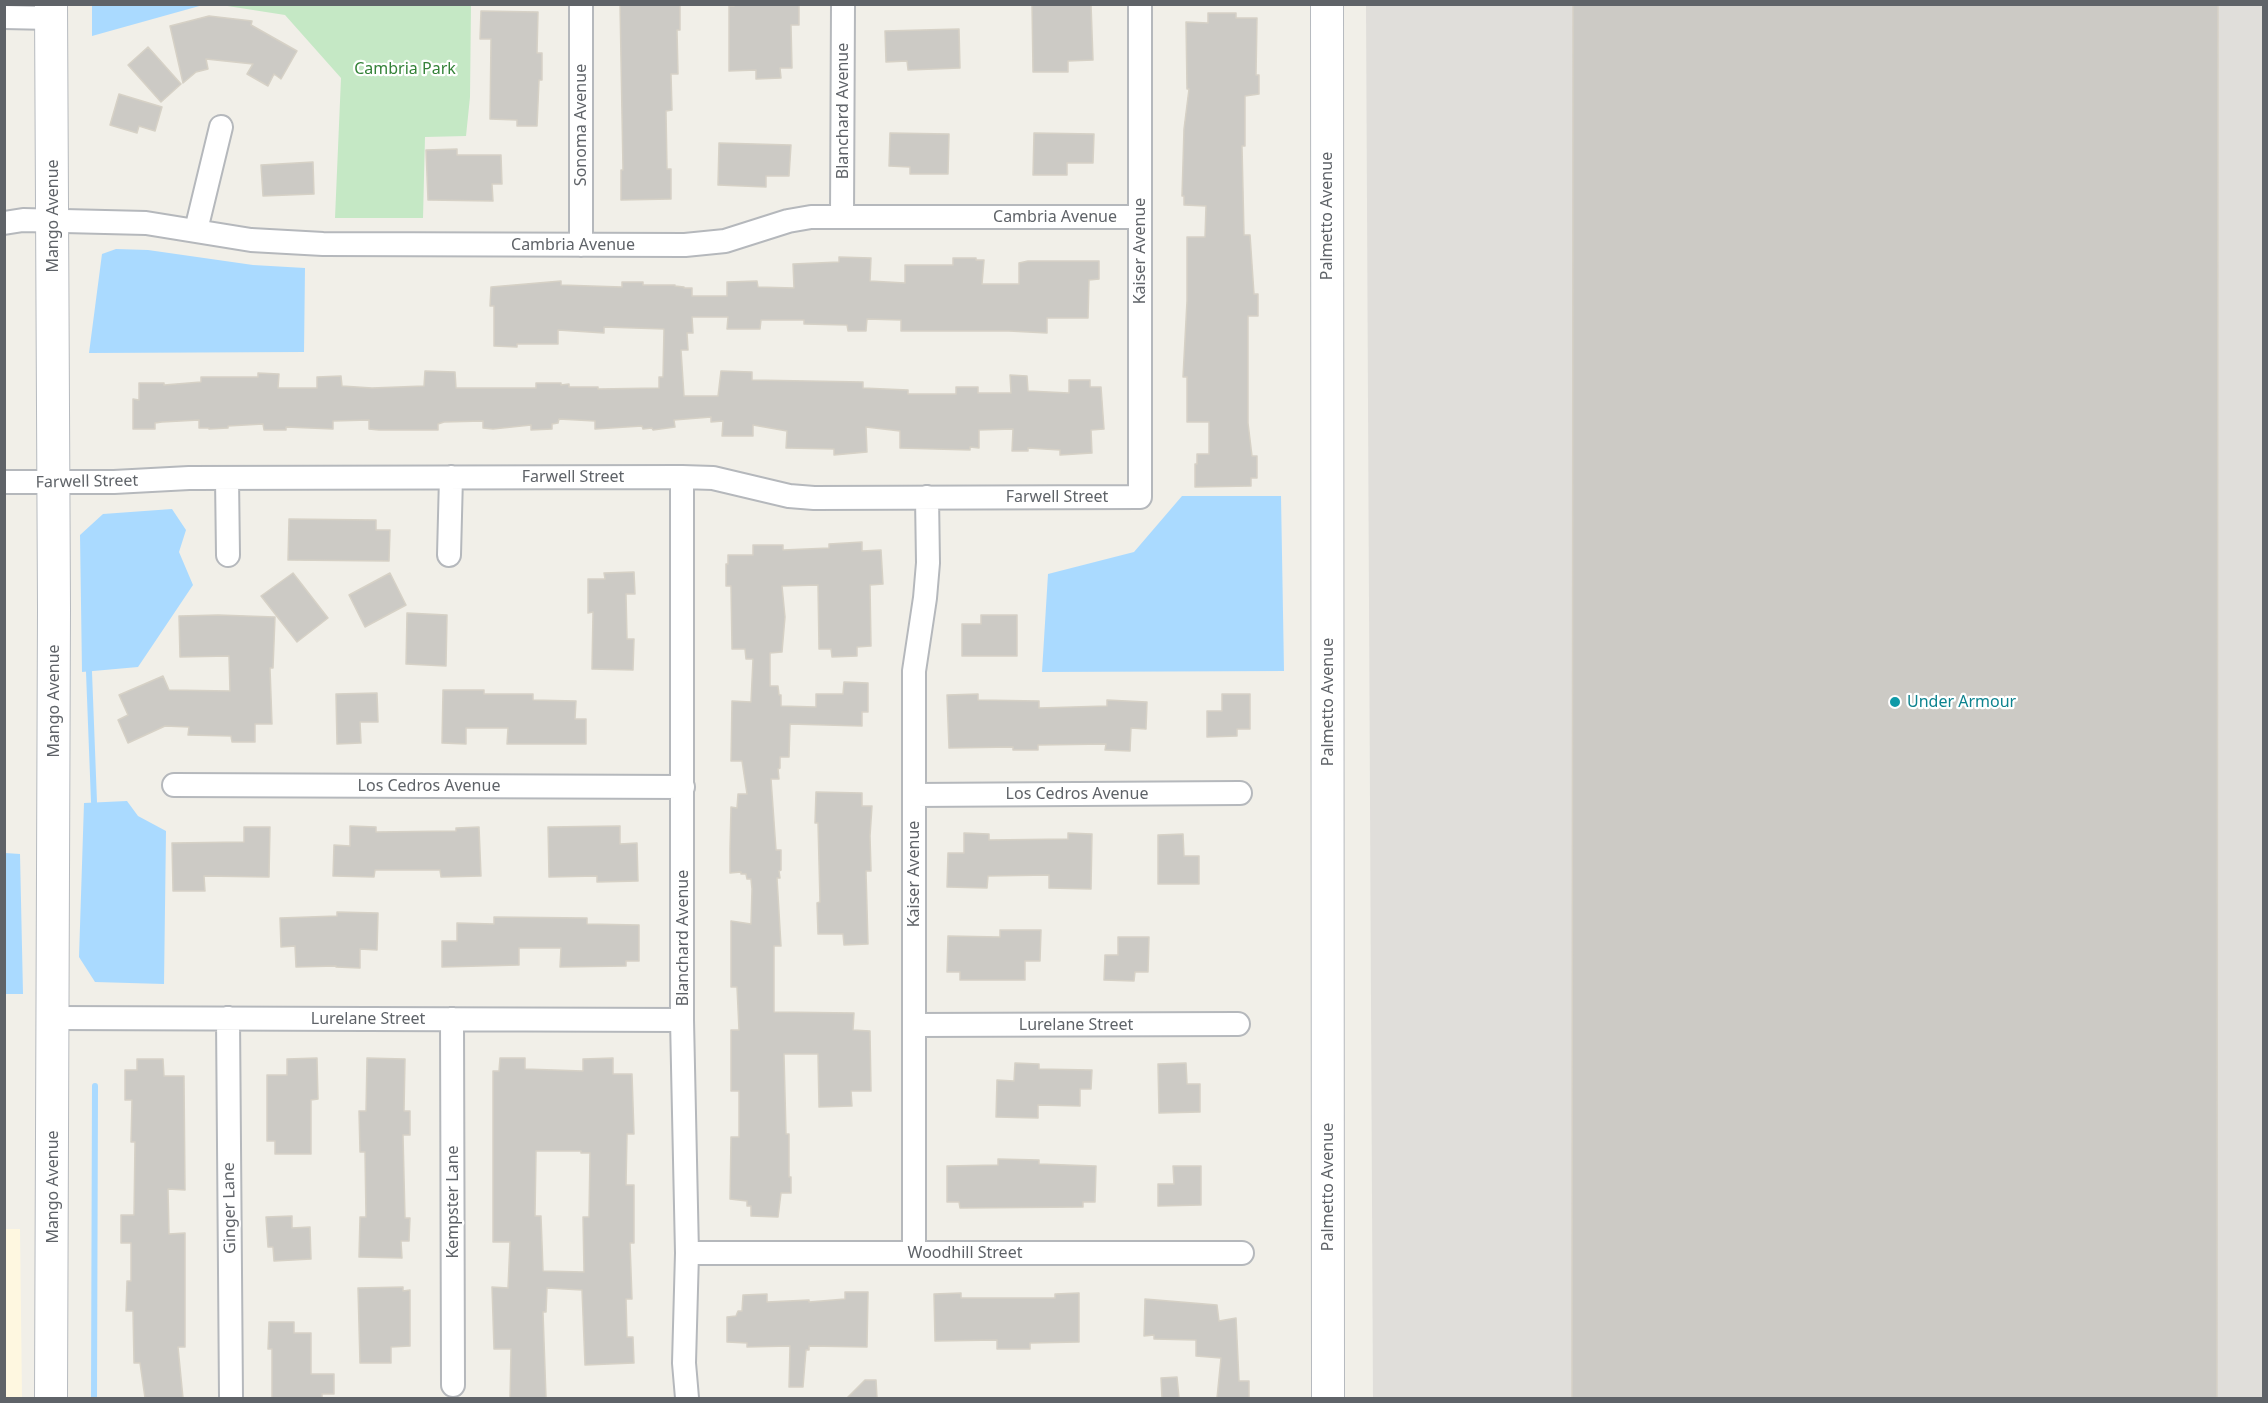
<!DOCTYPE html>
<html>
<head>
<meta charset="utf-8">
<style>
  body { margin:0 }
  #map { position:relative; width:2268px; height:1403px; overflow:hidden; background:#f1efe8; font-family:"Noto Sans",sans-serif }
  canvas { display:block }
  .frame { position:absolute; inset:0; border:6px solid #5f6368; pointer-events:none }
</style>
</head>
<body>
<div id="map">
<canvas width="2268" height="1403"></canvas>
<div class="frame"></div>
</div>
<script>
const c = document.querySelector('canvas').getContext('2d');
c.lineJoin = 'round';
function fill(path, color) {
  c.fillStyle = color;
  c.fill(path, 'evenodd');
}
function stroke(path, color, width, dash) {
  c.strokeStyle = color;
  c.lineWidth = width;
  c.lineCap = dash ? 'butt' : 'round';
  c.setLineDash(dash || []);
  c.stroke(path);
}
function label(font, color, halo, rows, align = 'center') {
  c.font = font + ' "Noto Sans",sans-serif';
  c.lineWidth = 4.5;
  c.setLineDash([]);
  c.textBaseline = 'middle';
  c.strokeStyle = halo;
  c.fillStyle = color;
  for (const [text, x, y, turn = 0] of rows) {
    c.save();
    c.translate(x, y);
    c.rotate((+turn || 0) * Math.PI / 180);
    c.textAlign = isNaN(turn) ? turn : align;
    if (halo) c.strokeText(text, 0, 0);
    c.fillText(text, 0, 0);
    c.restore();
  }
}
const commercial = new Path2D(`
  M5,1229H20L22,1398H5Z`);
const industrial = new Path2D(`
  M1366,5H2263V1398H1373Z`);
const green = new Path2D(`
  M221,5H471L470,97L466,136L425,137L423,218H335L341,78L285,15Z`);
const water = new Path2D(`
  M92,4H203V5L92,36Z
  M116,249L148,250L253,265L305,268L304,352L89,353L102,254Z
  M1182,496H1281L1284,671L1042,672L1048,574L1134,552Z
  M172,509L186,530L179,552L193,585L138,667L82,672L80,535L103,514Z
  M127,801L138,816L166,831L164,984L95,982L79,957L84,803Z
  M5,853L20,854L23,994H5Z`);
const stream = new Path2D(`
  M89,672L94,802
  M94,1398L95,1086`);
const building = new Path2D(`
  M620,4H680V30H677L678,74H671L672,110L666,111L667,169H671V199L621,200V170H623Z
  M734,4H799V25H791L792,68H780L781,78L756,79V70L729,71V6H734Z
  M1032,4H1091L1093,60L1068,61V72H1033Z
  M1573,4H2218L2217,1398H1572Z
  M481,11L538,12L537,53H542V80H539L537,126H517V120L490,119L491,39H480Z
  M1208,13H1236V18H1257L1256,75H1259V94L1245,96V146H1242L1244,235H1250L1254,294H1258V316H1248V423L1252,456H1257V478H1251V486L1195,487V464H1197V454H1209V422H1187V377H1183L1187,301V237H1205L1206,206L1184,205V196H1182L1184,129L1189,89H1187L1186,22L1208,23Z
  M209,16L252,21L251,25L297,51L281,79L274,74L268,86L247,74L253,64L206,59L208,69L196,72L183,83L170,26Z
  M959,29L960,68L908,70L907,61L886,62L885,31Z
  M148,47L181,84L161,102L128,65Z
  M119,94L162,107L155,131L139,126L137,133L110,125Z
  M890,133L949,134L948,174H910V167L889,166Z
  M1034,133L1094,134L1093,163H1067V175H1033Z
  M719,143L791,145L789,176H766V187L718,185Z
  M457,149V155H501L502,184H492L493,201L428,200L426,150Z
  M313,162L314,194L263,196L261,165Z
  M839,257L871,258L870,281L905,283V265H953V258H976V260H984L982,284H1019V263L1028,261H1099V279L1089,280L1088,318H1047V333L1009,331H901V320L867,319L866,331H848L847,325L804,324V320H761L760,329H727L728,317H692L693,333H687L688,350H681L684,396H718L721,371L752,372V380L863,382V388L908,390V394H956V387H978V393H1011L1010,375L1027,376L1028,391L1069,393V380H1090V387H1101L1104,429L1091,430L1092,453L1060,455V450L1028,448V451H1012L1013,429L979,430V448L970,447V450L900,448V431L866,427L867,452L834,455V449L786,448L787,431L753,425V436H722L723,421L711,422V417L674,420L675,427L653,430L652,428L643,429L642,426L595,429V421L559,419L558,423L552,424V429L531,430V425L493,429L483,428V421L444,422L438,424V430H379L369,429V420L333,421V429L286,427V430H264L263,424L228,426V428L209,429V428H199V420L162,422L155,423V429H133V399L139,400V383H164V385L201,382V377H258V373L279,374L278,388H317V377L341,376L342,386L372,388L424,386L425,371L455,372L456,388H536V383H561V385L569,384V387H598V389L659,388V377H663L664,329L604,327V333L558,330V344H517V347L494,346V306H490L491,287L561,281V285L622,287V282H643V285H675V286L684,287V288H692V296H727V282L757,281L758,287L794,288L793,264L839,262Z
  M289,519L376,520V530H390L389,561L288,560Z
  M862,542V551L881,550L883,584L870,585L871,646L857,647V656L832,657L831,649H819L818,585L782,586L785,617L782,652L770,653V686H778L779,695H781V706L816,707V694H843L844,682L868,683V712H862V726L790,724L789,757H780V768L778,769L779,779H771L776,850H781V870L779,871L780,878H777L781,946H774V1012L854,1013L853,1030L870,1031L871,1091H851L852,1106L819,1107L818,1054H784L786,1134H789V1177H791V1193H781L778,1217L751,1216V1206H747V1201L730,1199L731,1137H739V1091H731V1030H739L737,987H731V921L751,924L752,889L751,879H747L746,874H741V872L730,873V849L731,807L737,808L738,794H747L742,761H731L732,701L751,702L753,659H746L745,649H732L731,586H726V564H728V555H753V545H783V550L829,548V544Z
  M634,572L635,594H626L627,639H634L633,670L592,669L593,612L588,613V579H605L604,573Z
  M293,573L328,618L297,642L261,596Z
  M390,573L406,605L365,627L349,595Z
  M407,613L447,615L446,666L406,664Z
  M218,615L275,617L273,668H270L272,724H255V742H232L231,736L188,735L189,727L165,726L128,743L118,720L128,715L119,695L163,676L169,690L230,691L229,656L180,657L179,616Z
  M981,615H1017V656H962V624H981Z
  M443,690H484V694H533V700L576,701L575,719H586V744H507L508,728H466V744L442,743Z
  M377,693L378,722H360L361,743L337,744L336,694Z
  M978,694V700L1039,701V708L1107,706V700L1147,702L1146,729L1131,728L1130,751L1105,750L1106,744L1038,745V750H1013V747L949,748L947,695Z
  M1222,694H1250V729H1237V736L1207,737V711H1222Z
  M816,792L862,793V806H872L870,836L871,871H866L868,944L844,945L843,934H818L817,903L820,902L818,823H815Z
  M350,826L376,827V832L456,831V828L479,827L481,876L441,877L440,870H375L374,877L333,876L334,845L350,846Z
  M620,826V844L637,843L638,881L597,882V876L549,877L548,827Z
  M244,827H270L269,877L204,876L205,891H173L172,843L244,842Z
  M964,833L989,834V840L1068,839V833L1092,834L1091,889L1049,888V875L988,876L987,888L947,887L948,853H964Z
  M1183,834L1184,856H1199V884H1158V835Z
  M337,912L378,913L377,950L360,949V968L336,967V966L296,967L295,946L281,947L280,918L337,916Z
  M494,917L587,918V924L639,925V961H626V966L560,967L561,948H519V965L442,967V941H457V923L494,924Z
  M1000,930H1041L1040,961H1025V980H960V972H947L948,936L1000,937Z
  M1118,937H1149L1148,972H1135L1134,981L1104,980L1105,955H1118Z
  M317,1058L318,1099L311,1100V1154H275V1141H267V1075H287V1059Z
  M367,1058L405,1059L404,1111H410V1135H403L405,1218H410L409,1241H401L402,1258L359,1257L360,1217H366L365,1152H360L359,1111H366Z
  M500,1058H525V1069L583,1071V1059L613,1058V1074H632L634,1134H627L626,1185H634V1243H630L632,1299H626L627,1337H633L634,1363L585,1365L582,1290L547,1288L546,1312H543L546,1398H510L511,1349H494L492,1287L508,1288L510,1242H493V1071H499ZM536,1151H581V1153H590L589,1217H583L584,1272L543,1271L541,1216H535Z
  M137,1059H163L164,1076H184L185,1190L168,1189L169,1234L185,1233V1347H178L183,1398H145L140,1363H134L133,1311H126L127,1281H131V1243H121V1215H134L135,1142H131L132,1100H125V1070H137Z
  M1015,1063L1039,1064V1069L1092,1070L1091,1089H1080V1106L1038,1105V1118L996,1117L997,1080L1014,1081Z
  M1186,1063L1187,1084H1200V1112L1159,1113L1158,1064Z
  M998,1159L1039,1160V1164L1096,1166L1095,1202H1083V1207L960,1208L959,1202H947V1166L998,1165Z
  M1173,1166H1201V1205L1158,1206V1184H1174Z
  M292,1216V1228L310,1227L311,1259L274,1261L273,1247H268L266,1217Z
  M403,1287V1291L410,1290V1346L391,1347V1363H360L358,1288Z
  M845,1292H868L867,1347L809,1346V1350H806L803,1387H789L790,1346L747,1347V1343L727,1342V1317L736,1316L738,1311H742L743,1295L767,1294V1302L809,1300V1302L845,1299Z
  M961,1293V1298H1055V1294L1079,1293V1342L1030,1343V1349H997V1340L935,1341L934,1294Z
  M1145,1299L1217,1305L1219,1321L1236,1318L1239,1381H1249V1398H1217L1221,1358L1196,1356V1340L1154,1339V1335L1144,1336Z
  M269,1322H294V1333H311V1374H334V1394H322V1398H272V1349H268Z
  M1177,1377L1179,1398H1162L1161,1378Z
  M865,1380H876L877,1398H847Z`);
const street = new Path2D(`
  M4,17L51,18
  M842,217L843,4
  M4,223L23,220L146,223L251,240L323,244L685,245L725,241L788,221L811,217H1140
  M196,230L221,127
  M581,245V4
  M682,477V1020L687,1253L684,1363L687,1398
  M227,478L228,555
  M4,482H114L189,478L682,477L713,478L789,496L814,498L1140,497V4
  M449,555L451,477
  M174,785L683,787
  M914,795L1240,793
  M53,1018L682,1020
  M228,1018L231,1398
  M452,1019L453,1385
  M915,1025L1238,1024
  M687,1253H1242
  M914,1253V671L925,598L928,563L927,497`);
const secondary = new Path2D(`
  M51,4L54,609L51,1398
  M1327,4L1328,1398`);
const markers = [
  [1895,702,6,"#0f9aa8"]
];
const parkNames = [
  ["Cambria Park",405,69]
];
const streetNames = [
  ["Blanchard Avenue",843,111,-90],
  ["Sonoma Avenue",581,125,-90],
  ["Mango Avenue",53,216,-90],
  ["Palmetto Avenue",1327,216,-90],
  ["Cambria Avenue",1055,217],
  ["Cambria Avenue",573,245],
  ["Kaiser Avenue",1140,251,-90],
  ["Farwell Street",573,477],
  ["Farwell Street",87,482,-1],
  ["Farwell Street",1057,497],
  ["Mango Avenue",54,701,-90],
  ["Palmetto Avenue",1328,702,-90],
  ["Los Cedros Avenue",429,786],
  ["Los Cedros Avenue",1077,794],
  ["Kaiser Avenue",914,874,-90],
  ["Blanchard Avenue",683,938,-90],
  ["Lurelane Street",368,1019],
  ["Lurelane Street",1076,1025],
  ["Mango Avenue",53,1187,-90],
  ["Palmetto Avenue",1328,1187,-90],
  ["Kempster Lane",453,1202,-90],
  ["Ginger Lane",230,1208,-91],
  ["Woodhill Street",965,1253]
];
const cultureNames = [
  ["Under Armour",1907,702]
];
fill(commercial, '#fef7e0');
fill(industrial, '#e0deda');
fill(green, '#c5e8c5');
fill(water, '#aadaff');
stroke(stream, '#aadaff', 6);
fill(building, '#cccac5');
stroke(building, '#d6d1c6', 1.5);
stroke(street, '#b5b8bc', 26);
stroke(secondary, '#b6babf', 34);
stroke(street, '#fff', 22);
stroke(secondary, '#fff', 32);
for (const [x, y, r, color] of markers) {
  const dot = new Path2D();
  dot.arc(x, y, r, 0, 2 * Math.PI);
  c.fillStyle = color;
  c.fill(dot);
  stroke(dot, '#fff', 2);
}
label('16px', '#348238', '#fff', parkNames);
label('16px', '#5f6368', '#fff', streetNames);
label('16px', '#0d838f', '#fff', cultureNames, 'left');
</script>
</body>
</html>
